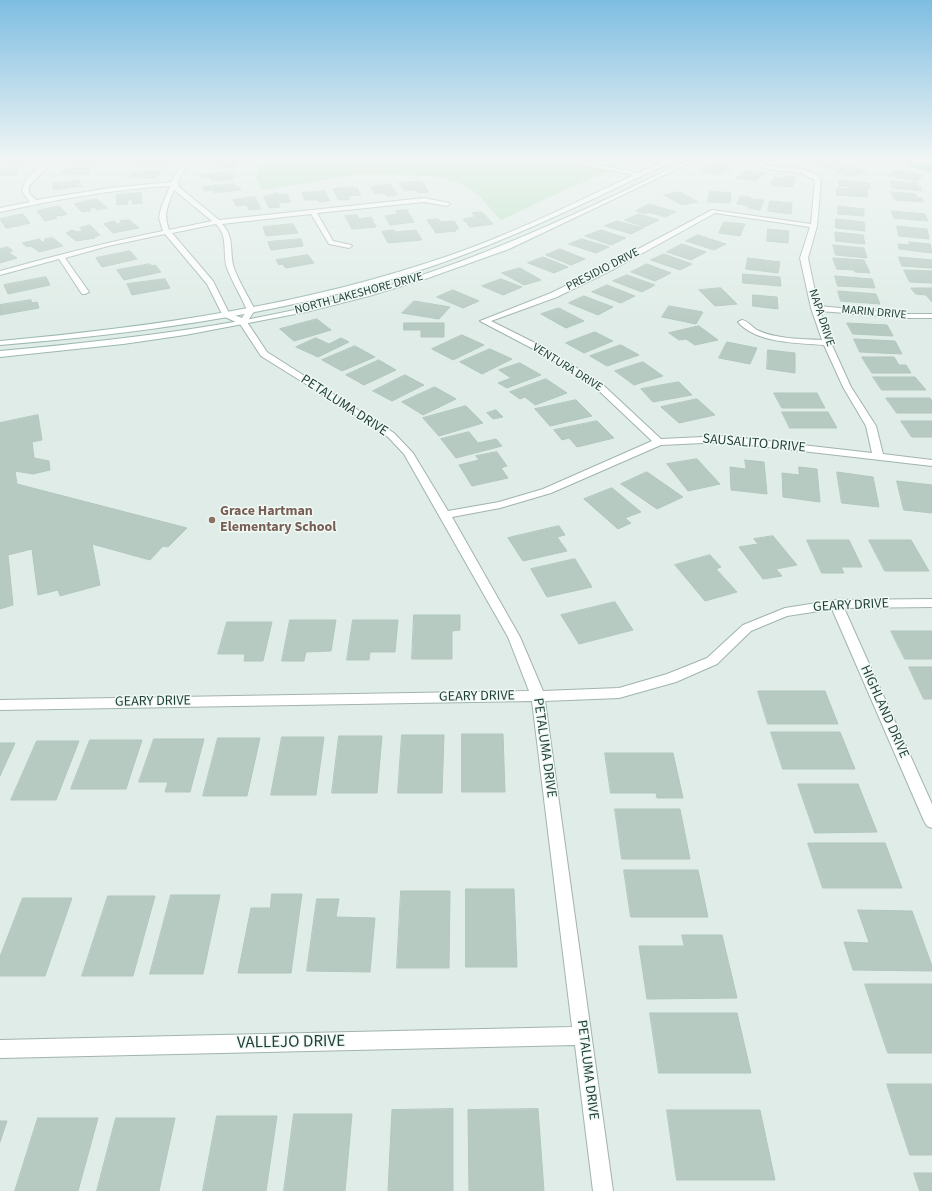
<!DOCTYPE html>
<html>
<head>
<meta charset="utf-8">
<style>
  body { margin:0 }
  canvas { display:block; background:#dfece7 }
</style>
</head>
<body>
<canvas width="932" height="1191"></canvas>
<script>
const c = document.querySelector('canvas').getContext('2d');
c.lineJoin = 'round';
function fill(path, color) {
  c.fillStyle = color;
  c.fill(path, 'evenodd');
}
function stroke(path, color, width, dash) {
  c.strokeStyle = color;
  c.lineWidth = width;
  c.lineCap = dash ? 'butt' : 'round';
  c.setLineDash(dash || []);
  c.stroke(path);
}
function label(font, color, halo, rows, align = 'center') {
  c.font = font + ' "Source Sans 3",sans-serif';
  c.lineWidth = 3;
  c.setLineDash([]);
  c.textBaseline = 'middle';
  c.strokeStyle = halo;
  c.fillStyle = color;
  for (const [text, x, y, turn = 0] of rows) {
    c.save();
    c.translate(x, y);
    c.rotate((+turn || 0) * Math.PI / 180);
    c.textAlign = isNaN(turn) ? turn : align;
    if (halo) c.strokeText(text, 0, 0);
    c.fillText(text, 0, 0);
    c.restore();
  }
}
const green = new Path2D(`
  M261,158H638L565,190L501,220L477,194L460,183L431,176L361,174L261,190L256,176Z`);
const water = new Path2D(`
  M907,162L932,164V173L910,167L905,163Z`);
const building = new Path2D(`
  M8,158H34L27,164H4L6,161H4Z
  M75,158H100L93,161H101L98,164H70Z
  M820,158H833L842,160L829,168L820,166L823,164L814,162Z
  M142,159H169L164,166H137L139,163L147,162H140Z
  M209,161H239L236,167H220L222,164H207Z
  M717,163L728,165L724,167L731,169L719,175L701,171Z
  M856,166L866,173L846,176L833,170Z
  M0,168H20L15,172H19L15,175H0Z
  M67,168H92L80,172H90L88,175L60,174Z
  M746,170L765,173L756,181L736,178Z
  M895,170L923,175L918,181L889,176Z
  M161,171L156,178H127L131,175H130L132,172Z
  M232,172L234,179L211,181L210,177L201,178V175Z
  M785,176L795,177L792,187L771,185L774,177L784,178Z
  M79,180L80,183L76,184L77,185L83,186L54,190L52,184Z
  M839,180L870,183V189L839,186Z
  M422,181L429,192L418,193L416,190L404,191L399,183Z
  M891,181L917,183L918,187H921L922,191L892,188Z
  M235,184L237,188H240L241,190L215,193L214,190L204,191L203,187Z
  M390,184L397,195L386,196L385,193L375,194L371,187Z
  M353,187L354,189L357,188L361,195L348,196L350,199L339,200L333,189Z
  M837,188L867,190L868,197L837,195Z
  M325,191L330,201L319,202L318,200H305L302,193Z
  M710,191L731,193L730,203L708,202Z
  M680,192L698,202L682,205L664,195Z
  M891,192L915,194L918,198H922L924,202L895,200Z
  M141,193L142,203L133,204L132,200H127L128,204L117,205L116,195Z
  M278,193L279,195L287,194L291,202L278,203L280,207L269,208L264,197Z
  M741,196L751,197L750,199L764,200L760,210L748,208L750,206L737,204Z
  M255,197L261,209L249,210L247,205L236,206L233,200Z
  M97,199L107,208L97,210L94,207L89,208L91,210L90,211L82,212L74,204Z
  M770,201L792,203L791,214L768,211Z
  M649,204L676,212L665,217L649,212L646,214L636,211Z
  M59,206L67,214L61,216L55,215L57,218L45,221L37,211Z
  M838,206L864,209V216L838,214Z
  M407,210L414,222L390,225L385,216L398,214L396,211Z
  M892,211L925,214L928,221L894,218Z
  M482,212L493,224L470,227L463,219L475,217L472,213Z
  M23,214L30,223L8,228H6L0,219Z
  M639,214L659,220L644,227L625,220Z
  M357,215L359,219L371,217L376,227L352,229L345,216Z
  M438,219L441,222L454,221L459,229H455L456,231L436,233L427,220Z
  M836,219L864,222L865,231L836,228Z
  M129,220L139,228L113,233L104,224L114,221L117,224L122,223L120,221Z
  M617,221L643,228L631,234L605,226Z
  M724,222L745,224L740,236L719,233Z
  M293,224L298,233L266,236L263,227Z
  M90,225L100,235L94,237L95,238L76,241L66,233L72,230L77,232L83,231L80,228Z
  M897,226L927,229L929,239L899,236Z
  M768,229L789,231L788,243L767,241Z
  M394,230L395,232L416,230L422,240L388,243L382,232Z
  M601,230L626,238L611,245L585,236Z
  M835,232L863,235L865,244L836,241Z
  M698,235L726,244L714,250L686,241Z
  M53,238L63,246L39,252L31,246L27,247L22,243L39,239L42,242L45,241V239Z
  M301,239L303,246L271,250L268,242Z
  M582,239L609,247L596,253L569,244Z
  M909,242L930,244L932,253L899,249L898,244L910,245Z
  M682,244L706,252L691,260L667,252Z
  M833,245L864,248L867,258L836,255Z
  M8,247L13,251L8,252L17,258L0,263V249Z
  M560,249L585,259L571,265L546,255Z
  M130,251L137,259L102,267L96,258Z
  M664,254L692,264L680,270L651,260Z
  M308,255L314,263L286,268L282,264L279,265L276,260Z
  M543,257L568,267L554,273L528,263Z
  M899,257L932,260V268L902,266Z
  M748,258L780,262L778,273L746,269Z
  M833,258L864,260L870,273L855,272L854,270L837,269Z
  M150,264L152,266L155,265L161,272L124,280L117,270Z
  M647,264L671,273L655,281L631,272Z
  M520,268L541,280L524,285L502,273Z
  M904,270L932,271V283L910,282Z
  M743,274L780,277L781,286L743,283Z
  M627,275L655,285L642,292L613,281Z
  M835,276L872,279L875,288L838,286Z
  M46,277L50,285L8,294L4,285Z
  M165,279L170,288L132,295L127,284Z
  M501,279L522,287L503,295L482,286Z
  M607,285L635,296L621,303L592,292Z
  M721,288L737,304L715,306L699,290Z
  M911,288H932V302L926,295L916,294Z
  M453,290L479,301L463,308L437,297Z
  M838,291L876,294L880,304L841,301Z
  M753,295L777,297L778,309L753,306Z
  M584,296L613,307L598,315L569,303Z
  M31,300L32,303L37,302L39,308L0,315V305Z
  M414,301L450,307L439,319L402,313Z
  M669,306L703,312L696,324L662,317Z
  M559,308L584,321L566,328L541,314Z
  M317,319L331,330L294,341L280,329Z
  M404,323H444V337H421V330H404Z
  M847,323L887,325L893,336L853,334Z
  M699,326L718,340L695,345L686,339L679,340L669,333Z
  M595,332L613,341L584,353L566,343Z
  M462,335L484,345L453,360L432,349Z
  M316,338L329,344L341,338L349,342L318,357L296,347Z
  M854,339L895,341L902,354L860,352Z
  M727,342L757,348L750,364L719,358Z
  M621,345L639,355L607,366L590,356Z
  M355,346L375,357L342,371L322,360Z
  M490,349L512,359L482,374L460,362Z
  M768,350L795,353V373L767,369Z
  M862,357H894L899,365H906L911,373H872Z
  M379,360L396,370L364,385L346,375Z
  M643,362L663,376L634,385L615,371Z
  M520,363L541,375L507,388L498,383L511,378L499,370Z
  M405,375L424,385L392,401L373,391Z
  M873,377H915L926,390H882Z
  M546,379L567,393L535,405L525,397L520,399L510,392Z
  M679,382L692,395L653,402L641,389Z
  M435,387L456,399L423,415L402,402Z
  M774,393H817L825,408H782Z
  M886,398H930L932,401V413H897Z
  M697,399L715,415L679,423L661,407Z
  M576,400L592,416L550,426L535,409Z
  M466,406L483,423L439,436L423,418Z
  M496,410L503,417L493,419L487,413Z
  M782,412H828L837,428H790Z
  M38,415L42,440L32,442L34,458L49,461L50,470L33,474L15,471L17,484L187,528L168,547L163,546L150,560L92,544L100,585L60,596L58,590L38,595L32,549L8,555L13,605L0,609V423Z
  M597,421L614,438L577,447L569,438L562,440L554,430Z
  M901,421H932V437H912Z
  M469,432L478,443L496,439L502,446L456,458L441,439Z
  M497,452L507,466L501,468L508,478L472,486L459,465L479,460L476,456Z
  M697,459L720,484L688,491L667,464Z
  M745,460L764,462L767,494L731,490L730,467L746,469Z
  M799,467L817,469L820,502L783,497L782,473L799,475Z
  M647,472L683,497L657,509L621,484Z
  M837,472L873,477L879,507L842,503Z
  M897,481L932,485V513L904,510Z
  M612,488L641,512L625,518L631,523L618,529L584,499Z
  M559,526L565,535L557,537L567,551L523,561L508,538Z
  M773,536L797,565L776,569L782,576L763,579L739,547L758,544L754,539Z
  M807,540H849L862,567H841L844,573H822Z
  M869,540H911L929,571H885Z
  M710,555L721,567L716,569L737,592L705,601L675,565Z
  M575,559L592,587L547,597L531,569Z
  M615,602L633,630L579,644L561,615Z
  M414,615H460V630L452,631V659H412Z
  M290,620H336L331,651L306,652L304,661H282Z
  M353,620H398L395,652H370L369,660H347Z
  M227,622H272L263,661H244L245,654H218Z
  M891,631H932V659H905Z
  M909,667H932V699H924Z
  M758,691H825L838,724H768Z
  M771,732H840L855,769H783Z
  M462,734H503L505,792H462Z
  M402,735H444L442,793H398Z
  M339,736H382L377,793H332Z
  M282,737H324L316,795H271Z
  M218,738H260L247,796H203Z
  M154,739H204L190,792H165L168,782H139Z
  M90,740H142L126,789H71Z
  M37,741H79L56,800H11Z
  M0,743H15L0,776Z
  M605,753H673L683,798H657L656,793H611Z
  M798,784H858L877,832L815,833Z
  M615,809H680L690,859H622Z
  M808,843H885L902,888H823Z
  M624,870H698L708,917H631Z
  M466,889H514L517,967H466Z
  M401,891H450L449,968H397Z
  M272,894H302L291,973H238L251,908H270Z
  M171,895H220L203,974H150Z
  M108,896H155L133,976H82Z
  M23,898H72L45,976H0V957Z
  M317,899H339L336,917L375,918L370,972L307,971Z
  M858,910L912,911L932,966V971L853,970L844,942L869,943Z
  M682,935H722L737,998L647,999L639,946H684Z
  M865,984H932V1053H888Z
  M650,1013H737L751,1073H659Z
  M887,1084H932V1155H910Z
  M453,1109V1191H388L392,1110Z
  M538,1109L544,1191H469L468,1110Z
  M667,1110H760L775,1180H677Z
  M294,1114H352L345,1191H284Z
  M217,1116H277L266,1191H203Z
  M38,1118H98L78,1191H15Z
  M116,1118H175L159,1191H97Z
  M0,1121H7L0,1142Z
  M914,1173H932V1191H920Z`);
const minor = new Path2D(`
  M49,158H56L29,186V193L36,200L109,188L171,182L186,158H192L178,181L179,187L219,220L424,198L449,203L450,204L447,206L424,202L317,213L333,241L351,245L352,246L349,248L329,244L311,214L222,224C235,237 229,252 234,268C239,282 248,296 255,310L247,322L267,352L394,433L413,453L448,511L499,502L543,489L652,441L596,388L541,353L480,321L551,293L608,265L712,210L811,224L815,180L801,173L773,170L727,158C742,158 756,163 770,166C787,169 808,166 821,179L817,226L808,258L818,306L907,314H932V318H907L820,311L831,343L851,387L876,426L883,454L932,460V466L724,442L661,445L551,493L500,508L452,517L520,637L543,691L619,688L667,674L707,658L743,625L785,608L836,600L932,599V607L844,608L932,804V828L927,826L924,821L832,609L787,616L751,631L717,664L676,682L619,698L545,701L613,1191H593L575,1045L0,1058V1040L572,1027L532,701L0,710V700L529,691L508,637L404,454L388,437L362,419L261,356L240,324L223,316L207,284L165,234L108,246L65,258L89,292L85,294H82L59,259L0,275V271C54,256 108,242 163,231L159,218L161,208L170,186C112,189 56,200 0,212V208L30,202L23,193C20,180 40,166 49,158ZM174,190L212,221L169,230C163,212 168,206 174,190ZM715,213L810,227L800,258L811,308L822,340C804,339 774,339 757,330C752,327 748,321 742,320L738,322C756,343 797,343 824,345L843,387L866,426L872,453L724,436L661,439L602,384L547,349L491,321L557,297L614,269ZM216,224C229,238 222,252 227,268C232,282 241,296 247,310L242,318L229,313L213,281L172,233Z
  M545,158H560L644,174L641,176Z`);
const secondary = new Path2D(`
  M670,158H678C668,165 656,169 646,174C623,185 601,195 578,206C520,233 461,258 399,277C269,316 135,334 0,345V341C152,327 303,306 448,256C524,230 596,192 670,158Z
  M692,158H700L509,249L428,278L369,296L306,312L185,335L123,344L0,357V351C143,338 288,321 425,274C517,243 604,201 692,158Z`);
const markers = [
  [212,520,4,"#8d6e63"]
];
const farStreetnames = [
  ["PRESIDIO DRIVE",603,270,-27],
  ["NORTH LAKESHORE DRIVE",359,294,-15],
  ["MARIN DRIVE",874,313,5],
  ["NAPA DRIVE",821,318,72],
  ["VENTURA DRIVE",567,368,32]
];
const streetNames = [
  ["PETALUMA DRIVE",344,406,33],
  ["SAUSALITO DRIVE",754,444,5],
  ["GEARY DRIVE",851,606,-3],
  ["GEARY DRIVE",477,697,-1],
  ["GEARY DRIVE",153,702,-1],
  ["HIGHLAND DRIVE",884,712,66],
  ["PETALUMA DRIVE",544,748,82],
  ["PETALUMA DRIVE",587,1070,83]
];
const educationNames = [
  ["Grace Hartman",220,512],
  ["Elementary School",220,528]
];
const nearStreetnames = [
  ["VALLEJO DRIVE",291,1043,-1]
];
fill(green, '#b5e0c1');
fill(water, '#80cad9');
fill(building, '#b7cac2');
stroke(building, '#b1c7be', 1);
stroke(minor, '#a1b4ae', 2);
stroke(secondary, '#9cb9af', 2);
fill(minor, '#fff');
fill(secondary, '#fff');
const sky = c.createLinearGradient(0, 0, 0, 325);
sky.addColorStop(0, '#7ebde2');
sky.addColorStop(0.49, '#f1f6f4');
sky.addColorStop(1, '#f1f6f400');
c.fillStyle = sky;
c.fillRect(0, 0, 932, 325);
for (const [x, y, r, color] of markers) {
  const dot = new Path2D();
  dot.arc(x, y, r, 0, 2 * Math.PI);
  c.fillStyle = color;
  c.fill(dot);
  stroke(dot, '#f0f9f4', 1.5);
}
label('12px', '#1e3e36', '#f0f9f4', farStreetnames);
label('14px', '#1e3e36', '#f0f9f4', streetNames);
label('bold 14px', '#785e54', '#f0f9f4', educationNames, 'left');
label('17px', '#1e3e36', '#f0f9f4', nearStreetnames);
</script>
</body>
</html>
